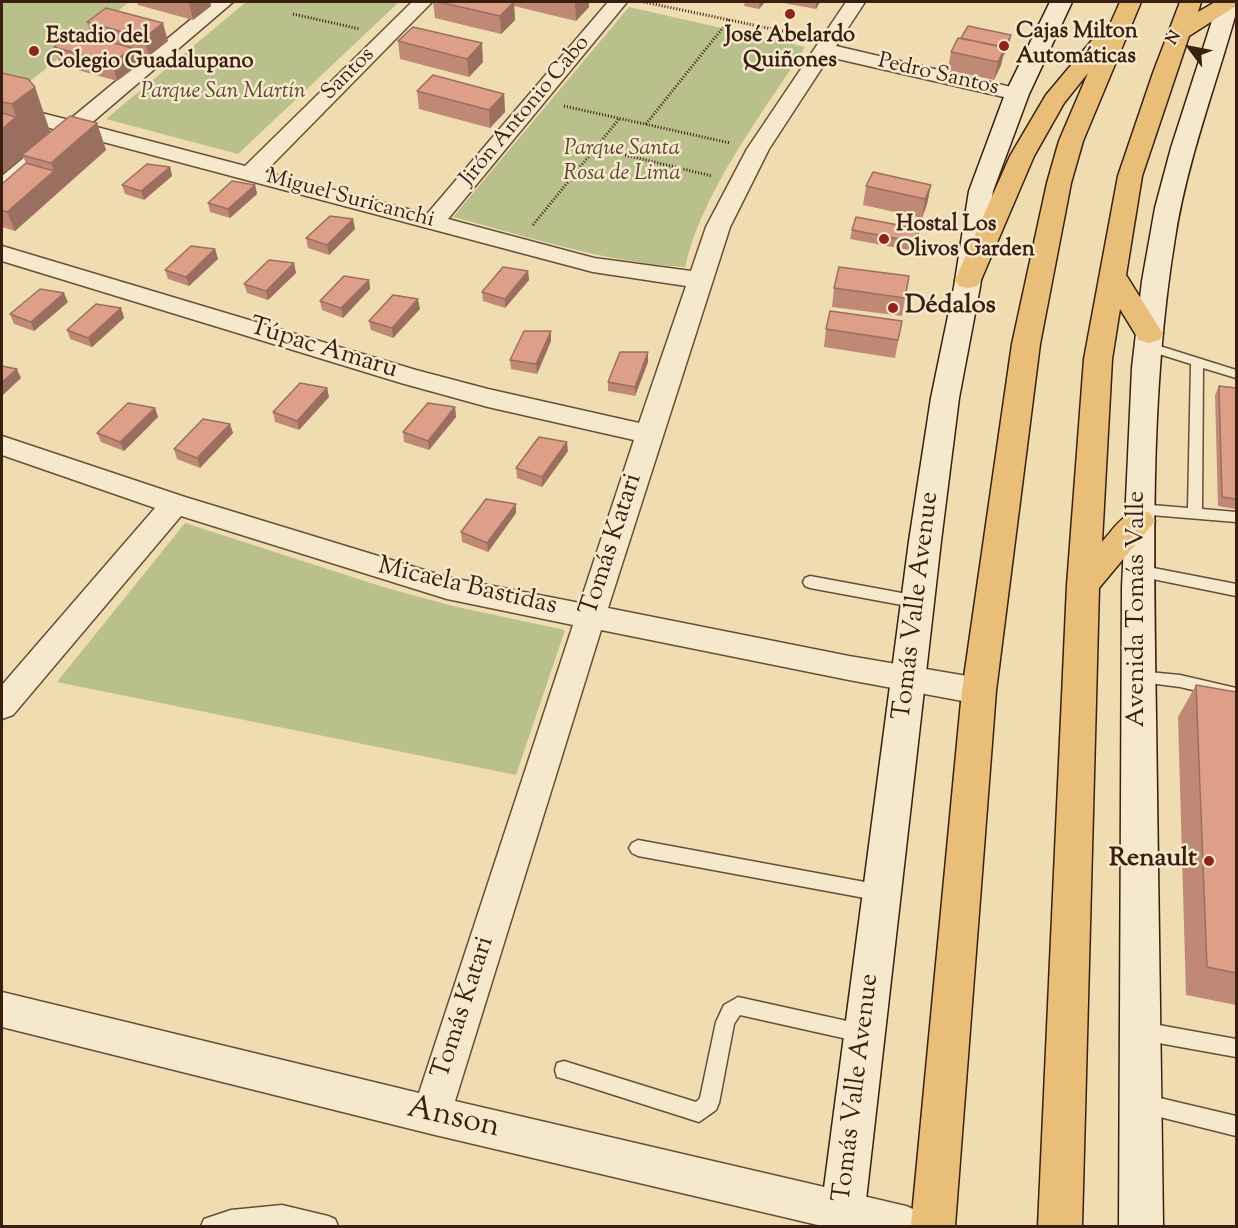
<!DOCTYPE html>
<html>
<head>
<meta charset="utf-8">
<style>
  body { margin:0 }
  #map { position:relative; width:1238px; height:1228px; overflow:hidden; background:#efdcb0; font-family:"Sorts Mill Goudy",serif }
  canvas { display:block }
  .frame { position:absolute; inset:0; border:3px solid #3a1f11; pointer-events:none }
  .north { position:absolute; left:1160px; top:18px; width:60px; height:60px; -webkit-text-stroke:4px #f5e8cc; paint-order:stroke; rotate:302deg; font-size:16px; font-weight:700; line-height:24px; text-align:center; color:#3a1f11 }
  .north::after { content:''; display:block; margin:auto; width:21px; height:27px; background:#3a1f11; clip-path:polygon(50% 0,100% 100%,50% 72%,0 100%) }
</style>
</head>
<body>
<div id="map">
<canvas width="1238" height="1228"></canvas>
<div class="frame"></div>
<div class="north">N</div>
</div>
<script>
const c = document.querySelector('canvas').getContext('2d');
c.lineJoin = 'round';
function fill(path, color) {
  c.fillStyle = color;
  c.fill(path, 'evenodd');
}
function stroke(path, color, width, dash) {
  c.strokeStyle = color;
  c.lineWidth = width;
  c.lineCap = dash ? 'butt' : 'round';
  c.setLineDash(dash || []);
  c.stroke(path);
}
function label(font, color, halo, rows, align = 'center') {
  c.font = font + ' "Sorts Mill Goudy",serif';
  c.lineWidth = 5;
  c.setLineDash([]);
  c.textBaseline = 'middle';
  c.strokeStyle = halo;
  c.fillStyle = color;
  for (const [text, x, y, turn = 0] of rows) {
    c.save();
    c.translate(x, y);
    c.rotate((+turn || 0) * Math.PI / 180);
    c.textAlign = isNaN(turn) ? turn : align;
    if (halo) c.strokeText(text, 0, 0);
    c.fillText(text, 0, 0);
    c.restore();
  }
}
const green = new Path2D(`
  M2,2H129L4,102L2,101Z
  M246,2H399L238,154L106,119Z
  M629,7L805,47C762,115 704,187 685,267C606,263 530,237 453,217Z
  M185,523L383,587L453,606L565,630L516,775L57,682Z`);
const path = new Path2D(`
  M644,2L801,35
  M293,14L360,29
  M564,106L730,143
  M646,124L729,20
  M596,148L712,176
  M533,225L619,119`);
const service = new Path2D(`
  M1147,342L1236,370V378L1203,368L1202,509L1236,512V522L1139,514L1132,509L1139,504L1188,508L1191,364L1143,349L1141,346L1143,343Z
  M1138,565L1236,584V596L1133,575L1131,571L1133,567Z
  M810,576L918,596L923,598L925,602L923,606L918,608L810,588L805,586L803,582L805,578Z
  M1138,671L1180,675L1236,688V700L1180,687L1133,681L1130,677L1133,673Z
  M638,840L881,885L887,887L890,893L887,899L881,901L638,856L632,853L629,848L632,843Z
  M738,997L865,1025L872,1028L874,1034L872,1040L865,1043L740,1015L734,1024L719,1103L716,1110L699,1122L564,1079L557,1077L555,1070L557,1063L564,1061L696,1102L700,1098L716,1022L724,1005Z
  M1142,1022L1236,1039V1057L1142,1040L1135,1037L1133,1031L1135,1025Z
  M1143,1094L1236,1116V1136L1136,1111L1133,1104L1136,1097Z
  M282,1205L328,1216L335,1219L338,1226H201L204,1219L231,1210Z`);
const minor = new Path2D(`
  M212,2H233L89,125L245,166L412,2H432L265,172L427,214L608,2H627L448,219L594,258L691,271L706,227L747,149L846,2H865L836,46L1024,90L1028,94L1024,98L1017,100L829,57L769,149L730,227L608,608L849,656L979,678L990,682L995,691L990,700L979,704L849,680L601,630L455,1101L906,1206L920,1212L926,1226H822L431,1134L2,1027V992L419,1093L573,625L447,599L181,516L13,715L2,719V685L155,508L2,455V436L185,497L447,577L580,603L634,440L488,407L401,383L2,261V246L416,370L488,389L639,423L686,286L593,272L77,135L10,192L2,194V176L57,130L2,115V103L69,120Z`);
const secondary = new Path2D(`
  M1050,2H1072L1029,94L993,191L980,287L959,398L941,541L863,1226H819L909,541L931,398L954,287L969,191L1005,94Z
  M1218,2H1236V13C1215,88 1187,161 1175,238C1149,396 1154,557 1156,716C1158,886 1161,1056 1163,1226H1119L1122,587L1132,368L1142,281L1155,208L1171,148Z`);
const primary = new Path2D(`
  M1120,2H1141L1083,141L1071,183L1040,344L996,691L955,1226H911L962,691L1012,344L1047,183L1059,141L1088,73L1064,103L1034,156L981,280L977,286L968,288L959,286L955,280L1010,156L1046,95L1093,39L1104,38Z
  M1180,2H1201L1198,12L1215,2H1236V6L1189,36L1142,176L1126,275L1163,334L1159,340L1149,343L1139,340L1120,309L1112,359L1102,542C1116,526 1127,506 1150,513L1155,521L1099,588L1082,1226H1038L1067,585L1084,359L1118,176L1153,73Z`);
const wall = new Path2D(`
  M137,2H210L211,6L193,20L138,5Z
  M433,2H589V7L576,21L514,6L515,20L501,34L435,18Z
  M741,2H765L759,9L744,6L745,2Z
  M784,2H820L816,9L784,3Z
  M87,22L168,41L149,56L133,51L137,66L117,81L60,65L54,47L91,36Z
  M1011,35L1009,44L1003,57L1001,65L994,80L948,70L951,52L961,38Z
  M398,41L483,62L469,77L400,59Z
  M2,73L51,132L97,123L106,150L15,231L2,227V184L26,163L23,157L2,174Z
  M417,91L504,94L505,112L490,128L419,109Z
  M170,167L172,176L144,200L125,194L122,185Z
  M255,185L257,194L230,218L210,212L208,203Z
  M931,185L927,204L922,218L863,205L866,186Z
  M353,219L355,229L329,255L308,248L306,238Z
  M920,229L914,251L850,239L852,230Z
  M215,249L218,259L189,286L168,279L165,270Z
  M294,263L296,273L268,300L247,293L244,284Z
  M528,271L529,280L505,308L483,301L482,292Z
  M369,280L370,289L343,318L322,310L320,301Z
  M834,288L905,298L902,316L832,307Z
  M68,302L34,331L14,324L10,314Z
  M121,308L124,318L92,347L70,339L67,330Z
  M420,309L393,338L371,330L369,321Z
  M902,321L895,358L824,347L826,329Z
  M551,331V341L537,374L511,369L510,360Z
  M648,352V362L635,396L608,391V382Z
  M1219,386L1236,388V509L1218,506L1215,395Z
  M327,388L329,397L299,430L275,422L273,412Z
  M455,407L456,417L429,450L404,442L403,432Z
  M155,408L158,417L124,451L101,442L97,433Z
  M230,424L233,433L200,468L177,459L174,449Z
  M568,451L542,487L517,478L516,468Z
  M516,513L488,552L462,542L461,532Z
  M1196,685L1236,692V1005L1186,995L1178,717Z`);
const shadedWall = new Path2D(`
  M189,2H210L211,6L193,20Z
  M514,2L515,20L501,34L500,16Z
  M577,2H589V7L576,21L575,3Z
  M760,2H765L759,9Z
  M816,2H820L816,9Z
  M163,23L168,41L149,56L144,38Z
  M1011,35L1009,44L1003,57L1005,48Z
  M482,43L483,62L469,77L467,59Z
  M1005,47L1001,65L994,80L998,62Z
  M132,48L137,66L117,81L112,63Z
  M35,87L51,134L22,155L23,157L2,174V129L16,117L12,104Z
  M504,94L505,112L490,128L489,110Z
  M97,123L106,150L61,190L51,163Z
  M170,167L172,176L144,200L141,191Z
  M54,171L61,190L15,231L7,212Z
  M255,185L257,194L230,218L228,209Z
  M931,185L927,204L922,218L925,199Z
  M353,219L355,229L329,255L327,245Z
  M920,229L918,239L914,251L915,242Z
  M215,249L218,259L189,286L186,277Z
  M294,263L296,273L268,300L266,291Z
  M528,271L529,280L505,308V299Z
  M369,280L370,289L343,318L341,308Z
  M64,293L68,302L34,331L31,322Z
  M418,299L420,309L393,338L392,328Z
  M121,308L124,318L92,347L88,338Z
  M551,331V341L537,374L536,364Z
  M648,352V362L635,396V387Z
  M17,369L21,378L2,396V382Z
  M327,388L329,397L299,430L297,421Z
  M455,407L456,417L429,450L428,441Z
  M155,408L158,417L124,451L120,442Z
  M230,424L233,433L200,468L197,458Z
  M567,442L568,451L542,487V477Z
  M516,504V513L488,552L487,543Z`);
const building = new Path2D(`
  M439,2H514L500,16Z
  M106,8L163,23L144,38L87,22Z
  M968,26L1011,35L1005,48L961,38Z
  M413,27L482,43L467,59L398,41Z
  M75,32L132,48L112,63L54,47Z
  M958,38L1005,47L998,62L951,52Z
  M2,73L28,79L35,87L12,104L2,102Z
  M433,75L504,94L489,110L417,91Z
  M2,113L16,117L2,129Z
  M70,116L97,123L51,163L22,155Z
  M26,163L54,171L7,212L2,210V184Z
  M147,164L170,167L141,191L122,185Z
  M873,172L931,185L925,199L866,186Z
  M232,181L255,185L228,209L208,203Z
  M330,216L353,219L327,245L306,238Z
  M856,217L920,229L915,242L852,230Z
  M191,246L215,249L186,277L165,270Z
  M269,260L294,263L266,291L244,284Z
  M503,267L528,271L505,299L482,292Z
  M839,267L909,276L905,298L834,288Z
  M344,276L369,280L341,308L320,301Z
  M40,289L64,293L31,322L10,314Z
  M393,295L418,299L392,328L369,321Z
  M96,304L121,308L88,338L67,330Z
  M830,311L902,321L898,340L826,329Z
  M524,331H551L536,364L510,360Z
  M620,352H648L635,387L608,382Z
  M2,366L17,369L2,382Z
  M300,383L327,388L297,421L273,412Z
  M1219,386L1236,388V499L1222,497Z
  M128,403L155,408L120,442L97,433Z
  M428,403L455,407L428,441L403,432Z
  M203,419L230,424L197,458L174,449Z
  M539,437L567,442L542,477L516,468Z
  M486,499L516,504L487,543L461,532Z
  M1196,685L1236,692V973L1207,967Z`);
const markers = [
  [790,14,6,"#8f2418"],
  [1004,46,6,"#8f2418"],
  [34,51,6,"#8f2418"],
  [884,239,6,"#8f2418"],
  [893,308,6,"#8f2418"],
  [1209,861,6,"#8f2418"]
];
const farPoinames = [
  ["Cajas Milton",1016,33],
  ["Automáticas",1016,58],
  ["José Abelardo",790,37,"center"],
  ["Quiñones",790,62,"center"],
  ["Estadio del",46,38],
  ["Colegio Guadalupano",46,63],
  ["Hostal Los",896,226],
  ["Olivos Garden",896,251]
];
const farStreetnames = [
  ["Santos",349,75,-45],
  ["Pedro Santos",938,76,13],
  ["Jirón Antonio Cabo",526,112,-50],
  ["Miguel Suricanchi",350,200,15]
];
const farParknames = [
  ["Parque San Martín",223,93],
  ["Parque Santa",622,150],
  ["Rosa de Lima",622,175]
];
const poiNames = [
  ["Dédalos",905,308],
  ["Renault",1197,861,"right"]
];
const streetNames = [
  ["Túpac Amaru",323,350,17],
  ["Tomás Katari",613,545,-72],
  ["Micaela Bastidas",467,588,13],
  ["Tomás Valle Avenue",918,606,-83],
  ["Avenida Tomás Valle",1139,609,-90],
  ["Tomás Katari",465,1008,-72],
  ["Tomás Valle Avenue",858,1088,-83]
];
const nearStreetnames = [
  ["Anson",453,1120,13]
];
fill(green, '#b9c08b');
stroke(service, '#674e39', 3);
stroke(minor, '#674e39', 3);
stroke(secondary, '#3a1f11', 3);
stroke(primary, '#3a1f11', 3);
stroke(path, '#3a1f11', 3, [1, 2]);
fill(service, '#f5e8cc');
fill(minor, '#f5e8cc');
fill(secondary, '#f5e8cc');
fill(primary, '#e8be78');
fill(wall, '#bf8976');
fill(shadedWall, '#9b6f60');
fill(building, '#de9f89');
stroke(building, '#9b6f60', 1.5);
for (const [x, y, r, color] of markers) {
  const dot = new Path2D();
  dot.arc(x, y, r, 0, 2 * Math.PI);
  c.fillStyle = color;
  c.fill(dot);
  stroke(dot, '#f5e8cc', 2);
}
label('bold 22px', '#3a1f11', '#f5e8cc', farPoinames, 'left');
label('22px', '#3a1f11', '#f5e8cc', farStreetnames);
label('italic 22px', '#5a4730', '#f5e8cc', farParknames);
label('bold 26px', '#3a1f11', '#f5e8cc', poiNames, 'left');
label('26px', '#3a1f11', '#f5e8cc', streetNames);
label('32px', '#3a1f11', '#f5e8cc', nearStreetnames);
</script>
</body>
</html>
